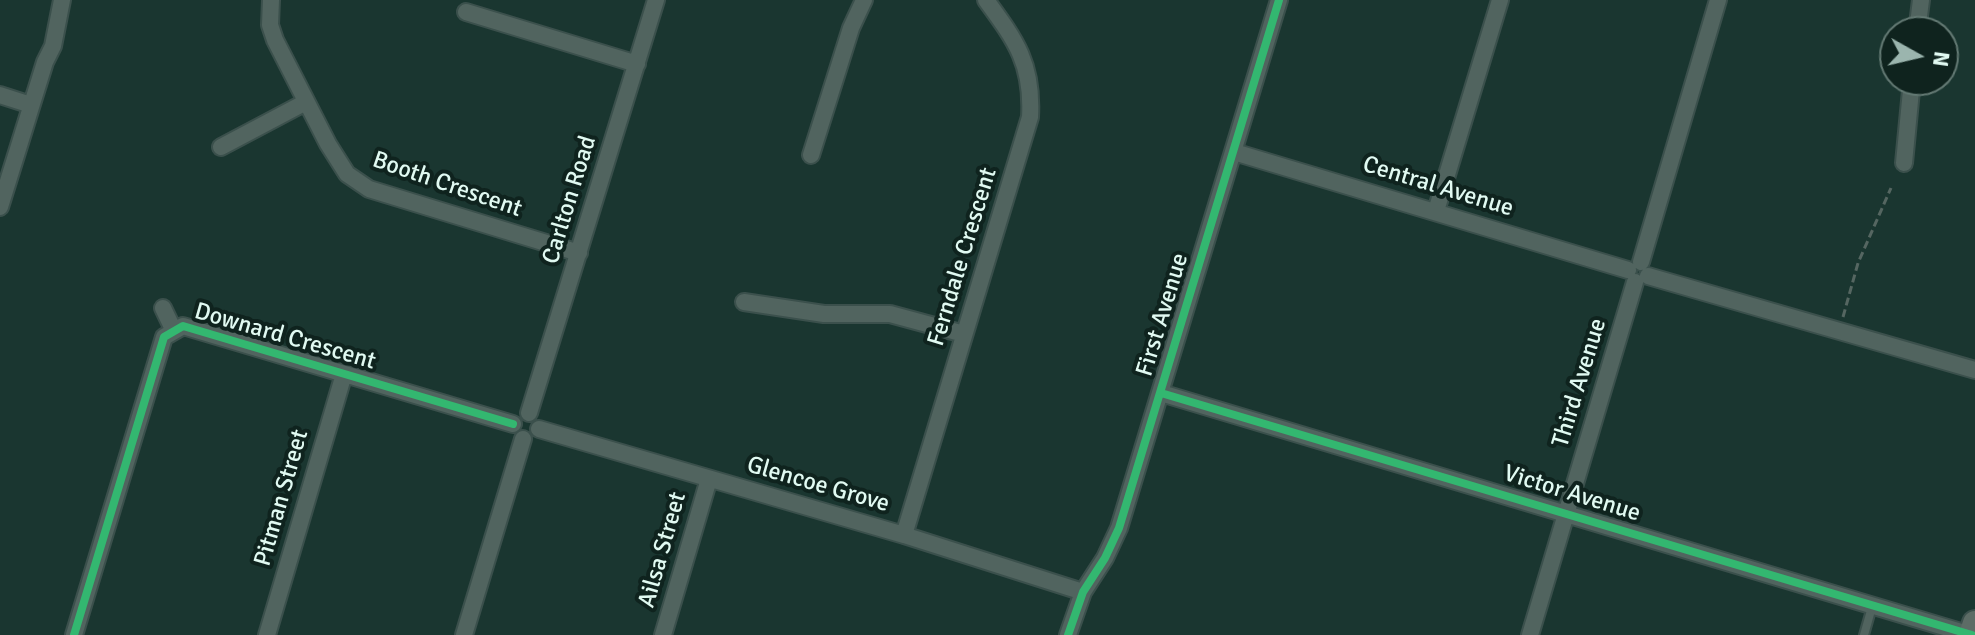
<!DOCTYPE html>
<html>
<head>
<meta charset="utf-8">
<style>
  body { margin:0 }
  #map { position:relative; width:1975px; height:635px; overflow:hidden; background:#1a3630; font-family:Signika,sans-serif }
  canvas { display:block }
  .north { position:absolute; left:1879px; top:16px; width:80px; height:80px; box-sizing:border-box; background:#0f231e; border:2px solid #637973; border-radius:50%; rotate:98deg; font-size:22px; font-weight:700; line-height:32px; text-align:center; color:#e1faf2 }
  .north::after { content:''; display:block; margin:auto; width:28px; height:36px; background:#9bb5ae; clip-path:polygon(50% 0,100% 100%,50% 72%,0 100%) }
</style>
</head>
<body>
<div id="map">
<canvas width="1975" height="635"></canvas>
<div class="north">N</div>
</div>
<script>
const c = document.querySelector('canvas').getContext('2d');
c.lineJoin = 'round';
function stroke(path, color, width, dash) {
  c.strokeStyle = color;
  c.lineWidth = width;
  c.lineCap = dash ? 'butt' : 'round';
  c.setLineDash(dash || []);
  c.stroke(path);
}
function label(font, color, halo, rows, align = 'center') {
  c.font = font + ' Signika,sans-serif';
  c.lineWidth = 8;
  c.setLineDash([]);
  c.textBaseline = 'middle';
  c.strokeStyle = halo;
  c.fillStyle = color;
  for (const [text, x, y, turn = 0] of rows) {
    c.save();
    c.translate(x, y);
    c.rotate((+turn || 0) * Math.PI / 180);
    c.textAlign = isNaN(turn) ? turn : align;
    if (halo) c.strokeText(text, 0, 0);
    c.fillText(text, 0, 0);
    c.restore();
  }
}
const path = new Path2D(`
  M1843,317L1858,263L1891,188`);
const lane = new Path2D(`
  M1864,635L1872,607`);
const street = new Path2D(`
  M271,0L270,25L275,40L328,144L347,174L369,189L579,253
  M466,12L637,64
  M1917,32L1921,0
  M0,95L31,105
  M221,147L306,102
  M1234,152L1628,270
  M811,155L851,28L864,0
  M1904,163L1912,80
  M0,207L45,62L53,46L62,0
  M1436,211L1500,0
  M1641,262L1718,0
  M1648,276L1975,370
  M744,302L824,314H890L964,334
  M163,308L173,329
  M1161,393L1971,635
  M529,413L656,0
  M539,429L904,535L1083,592
  M904,535L1030,117C1033,64 1016,41 986,0
  M74,635L164,337L183,326L513,424
  M267,635L344,374
  M464,635L523,439
  M663,635L709,479
  M1068,635L1083,592L1105,558L1119,528L1279,0
  M1530,635L1635,282`);
const secondary = new Path2D(`
  M1971,635L1975,623`);
const cycleway = new Path2D(`
  M1161,393L1972,635
  M74,635L164,337L183,326L513,424
  M1068,635L1083,592L1105,558L1119,528L1279,0`);
const streetNames = [
  ["Booth Crescent",447,185,19],
  ["Central Avenue",1438,187,17],
  ["Carlton Road",570,200,-73],
  ["Ferndale Crescent",963,257,-73],
  ["First Avenue",1163,315,-73],
  ["Downard Crescent",285,337,16],
  ["Third Avenue",1580,383,-73],
  ["Glencoe Grove",818,485,16],
  ["Victor Avenue",1572,494,17],
  ["Pitman Street",282,498,-74],
  ["Ailsa Street",663,550,-74]
];
stroke(lane, '#3b504c', 12);
stroke(street, '#3b504c', 20);
stroke(secondary, '#3b504c', 28);
stroke(path, '#556661', 3, [8, 4]);
stroke(lane, '#51645f', 8);
stroke(street, '#51645f', 16);
stroke(secondary, '#5d6c66', 24);
stroke(cycleway, '#33b770', 8);
label('24px', '#e1faf2', '#0f231e', streetNames);
</script>
</body>
</html>
